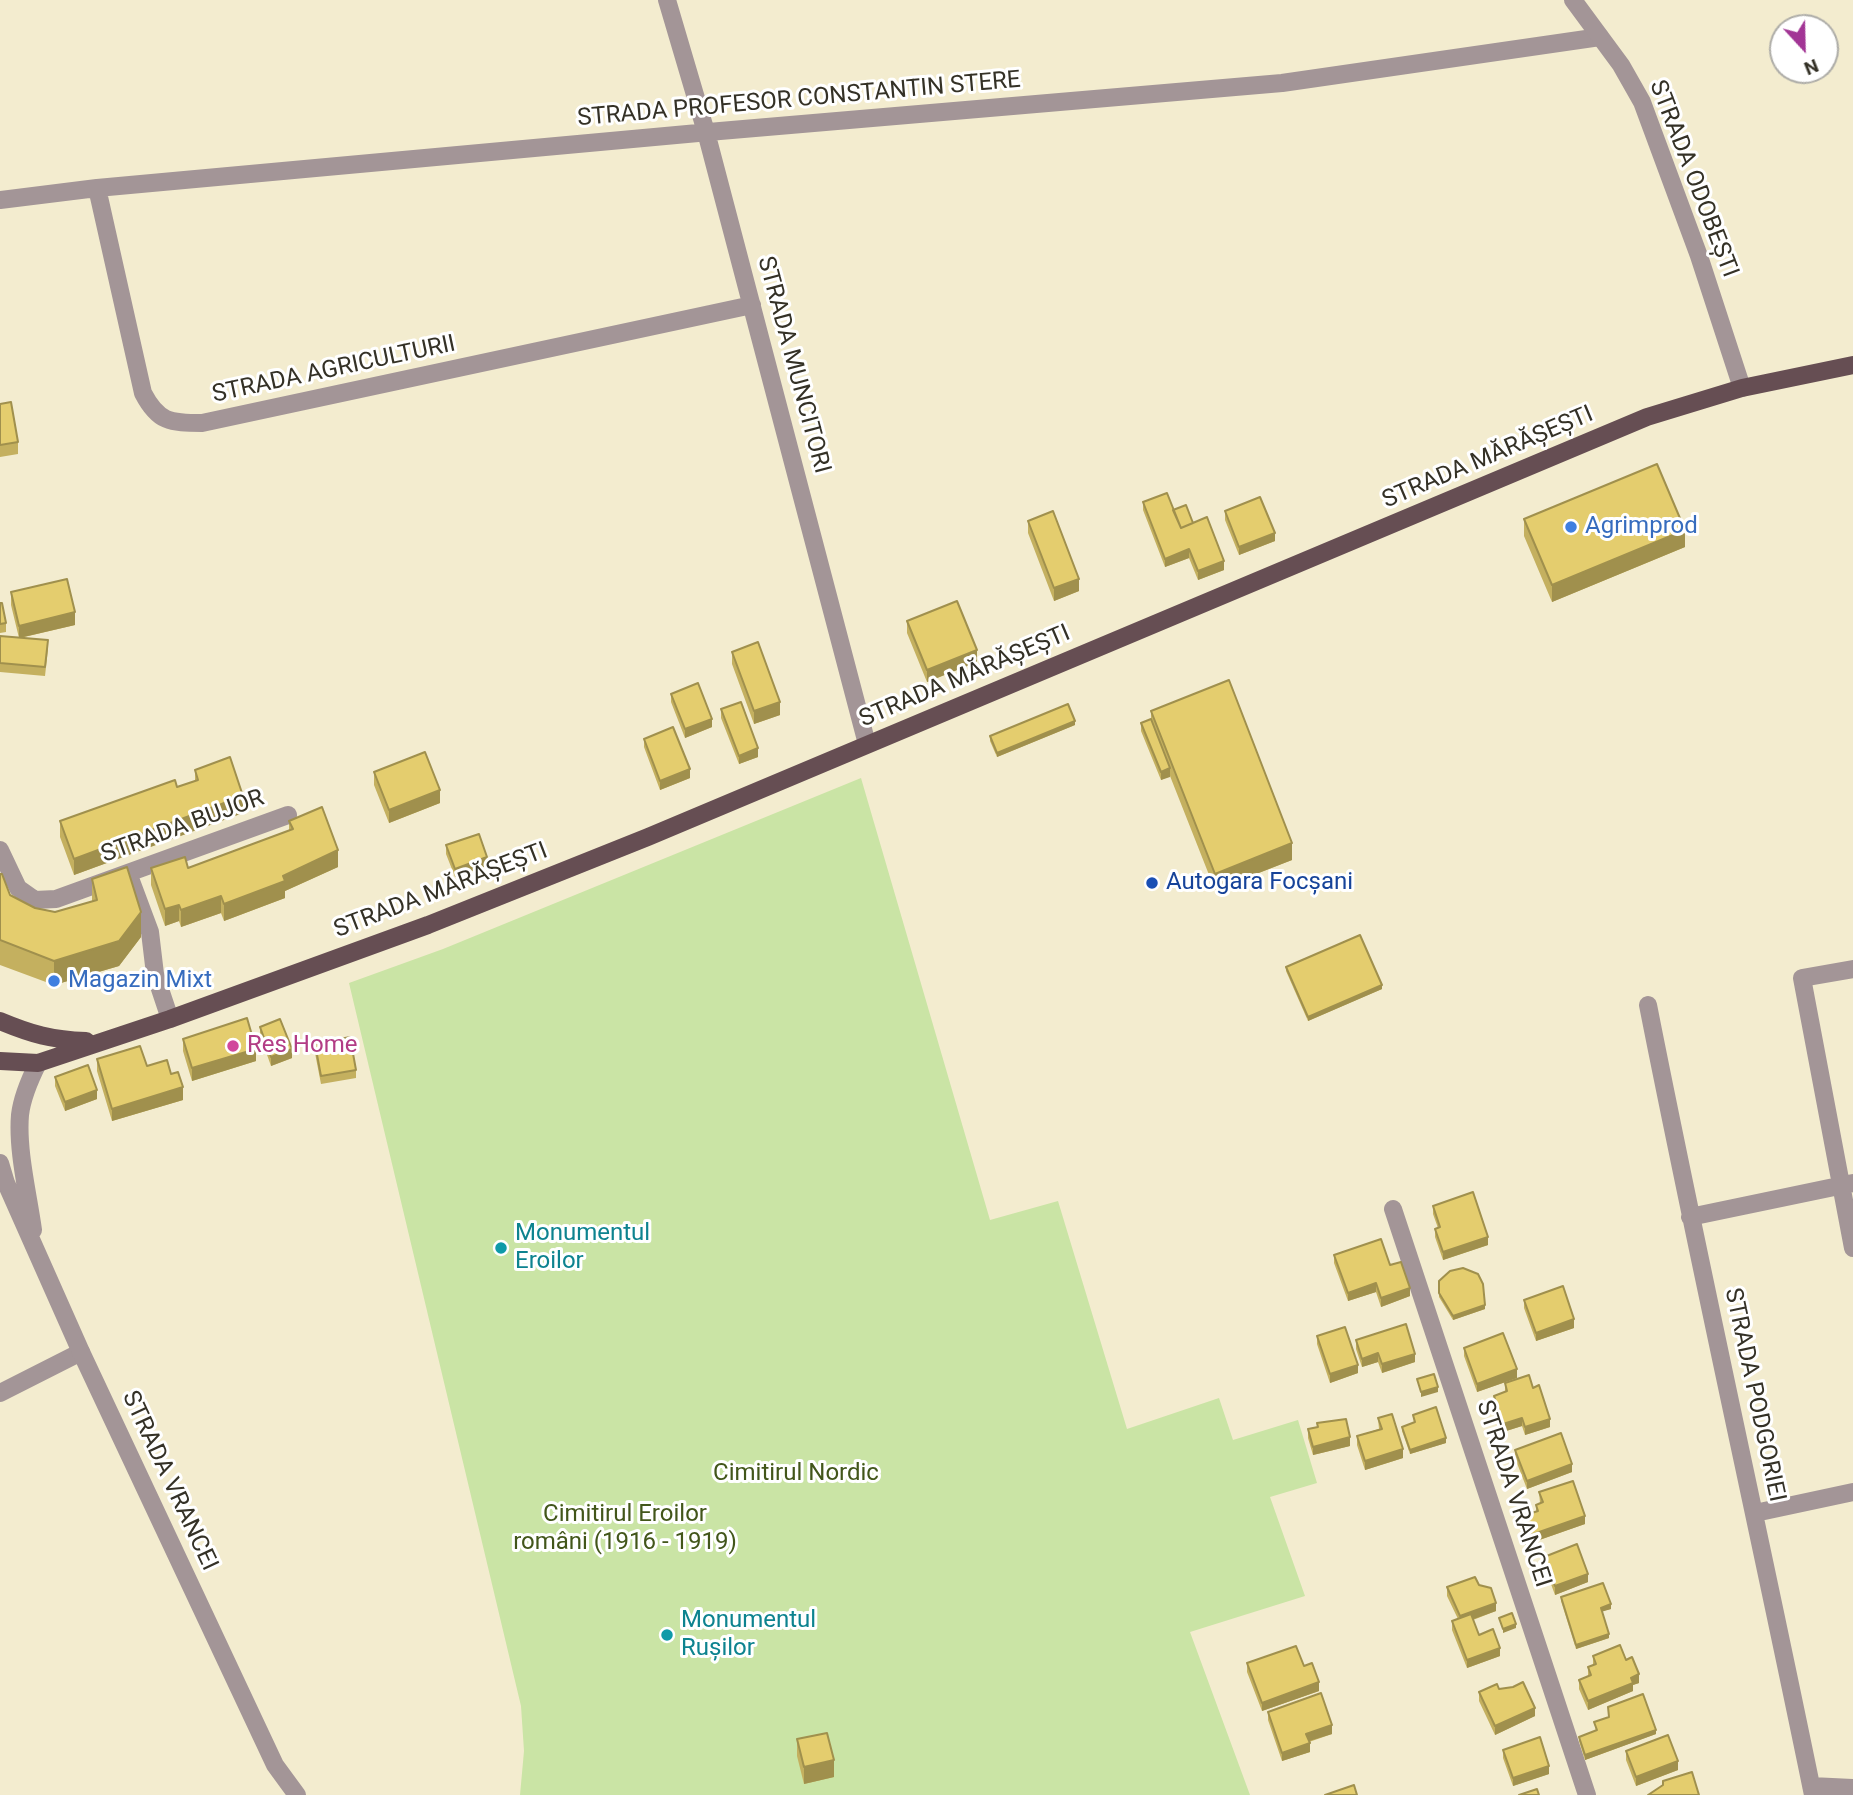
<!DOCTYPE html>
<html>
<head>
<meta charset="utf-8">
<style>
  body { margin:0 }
  #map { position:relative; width:1853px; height:1795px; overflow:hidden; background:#f3eccf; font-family:Roboto,sans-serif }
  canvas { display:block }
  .north { position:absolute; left:1769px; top:14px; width:70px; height:70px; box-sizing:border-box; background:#fff; border:2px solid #aeada8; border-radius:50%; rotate:158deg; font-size:19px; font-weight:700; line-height:28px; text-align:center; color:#343126 }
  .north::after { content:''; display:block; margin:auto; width:24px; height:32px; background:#a23595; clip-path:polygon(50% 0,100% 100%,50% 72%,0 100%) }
</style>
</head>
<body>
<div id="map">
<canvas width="1853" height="1795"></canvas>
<div class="north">N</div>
</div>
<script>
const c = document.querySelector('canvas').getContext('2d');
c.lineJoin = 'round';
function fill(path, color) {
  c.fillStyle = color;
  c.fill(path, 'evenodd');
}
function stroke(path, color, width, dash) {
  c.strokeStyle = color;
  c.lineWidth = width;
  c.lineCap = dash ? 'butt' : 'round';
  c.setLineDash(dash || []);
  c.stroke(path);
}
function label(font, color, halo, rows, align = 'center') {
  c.font = font + ' Roboto,sans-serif';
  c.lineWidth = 6;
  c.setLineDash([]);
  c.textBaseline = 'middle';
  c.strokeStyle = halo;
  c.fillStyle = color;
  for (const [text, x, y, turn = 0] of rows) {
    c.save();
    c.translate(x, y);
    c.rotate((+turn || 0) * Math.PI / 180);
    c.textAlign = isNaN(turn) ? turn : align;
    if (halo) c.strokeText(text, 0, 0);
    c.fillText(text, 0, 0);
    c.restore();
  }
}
const green = new Path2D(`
  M861,778L990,1220L1058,1201L1127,1429L1219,1398L1233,1440L1298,1420L1317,1483L1270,1497L1305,1596L1190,1632L1250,1795H520L524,1751L521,1706L349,983L443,949Z`);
const minor = new Path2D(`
  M667,0L706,132L867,744
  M97,188L143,393C158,422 170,423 202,423L752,305
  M0,200L97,188L720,131L1282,83L1600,37
  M0,850L18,888L35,900L56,899L288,815
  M128,873L150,932L155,974L170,1019
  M1853,969L1802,978L1853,1248
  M1648,1005C1700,1269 1759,1531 1813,1795
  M1393,1209L1587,1795
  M1690,1217L1853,1183
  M0,1393L81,1352
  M1755,1513L1853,1492
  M1811,1786L1853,1788`);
const tertiary = new Path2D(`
  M1573,0L1621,65L1642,102L1699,256L1742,388
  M0,1163L6,1183L81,1352L275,1765L297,1795
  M33,1230C28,1194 17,1150 20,1115C22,1097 30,1079 38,1063`);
const primary = new Path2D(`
  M0,1021C31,1034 52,1040 86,1041
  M0,1061L38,1063L170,1019L428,925L648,837L1647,417L1742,388L1853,365`);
const wall = new Path2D(`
  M0,404L18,442V454L0,457Z
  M1143,502L1173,510L1193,523L1224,570L1198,580L1189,558L1165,567L1143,510Z
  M1225,511L1275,541L1239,555L1225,520Z
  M1524,519L1685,547L1552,602L1524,536Z
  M1028,521L1079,591L1054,601L1028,533Z
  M11,592L75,625L20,638L48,649L45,676L0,672V636L19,638L11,605Z
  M0,603L6,623V632L0,633Z
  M907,621L977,662L927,682L907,633Z
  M732,652L780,715L754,724L732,664Z
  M671,694L712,727L685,738L671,702Z
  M721,709L758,757L739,764L721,718Z
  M1151,711L1292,860L1215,890L1170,776L1161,780L1141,731V723L1151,719Z
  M1075,725L997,757L990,741V736Z
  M644,739L690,778L660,790L644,747Z
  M195,770L243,813L74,875L60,837V821L177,787L195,781Z
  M374,772L440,803L389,823L374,785Z
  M289,821L338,867L285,891V898L224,921L221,913L181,927L179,921L165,926L151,885V868H188L289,831Z
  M446,845L487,866L455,877L446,854Z
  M0,875L10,895L35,908L55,912L92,901V879L141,937L119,966L54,985L0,965Z
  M1286,967L1382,989L1308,1021L1286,971Z
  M260,1027L292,1058L271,1066L260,1035Z
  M183,1039L256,1061L192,1081L183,1051Z
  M315,1044L356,1070V1078L321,1084L315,1053Z
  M97,1059L147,1066L183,1100L112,1121L97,1071Z
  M55,1077L97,1099L65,1111L55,1086Z
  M1433,1206L1488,1245L1443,1260L1435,1237V1229L1438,1228L1433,1214Z
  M1334,1255L1390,1265L1410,1296L1381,1307L1376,1292L1348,1301L1334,1263Z
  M1439,1281L1485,1309L1453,1320L1439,1297Z
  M1524,1300L1574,1328L1536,1341L1524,1308Z
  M1317,1336L1358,1373L1330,1383L1317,1344Z
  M1356,1340L1415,1362L1382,1373L1378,1362L1362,1367L1356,1349Z
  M1464,1348L1517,1378L1477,1392L1464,1356Z
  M1505,1383L1533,1388L1550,1427L1525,1435L1522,1426L1503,1432L1494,1404V1396L1505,1392Z
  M1413,1415L1446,1443L1410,1454L1402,1431V1427L1414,1423Z
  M1378,1418L1403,1458L1365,1470L1357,1445V1436L1379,1429Z
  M1317,1423L1350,1446L1313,1455L1308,1438V1429L1317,1427Z
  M1515,1450L1572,1472L1527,1489L1515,1458Z
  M1539,1492L1585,1524L1525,1545L1519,1526V1517L1536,1511V1505L1540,1503Z
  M1544,1557L1588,1582L1555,1595L1544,1565Z
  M1447,1587L1496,1611L1473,1620L1479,1635L1500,1656L1467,1668L1452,1630V1621L1458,1619L1447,1596Z
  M1561,1597L1611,1609L1602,1611L1609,1638L1576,1649L1561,1601Z
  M1593,1656L1626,1660L1639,1683L1633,1685V1691L1588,1710L1579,1689V1680L1588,1676V1667L1593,1665Z
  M1247,1663L1304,1666L1319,1691L1262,1711L1247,1672Z
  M1499,1689L1535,1716L1495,1735L1479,1701V1692Z
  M1268,1712L1332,1734L1309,1742L1310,1752L1282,1761L1268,1720Z
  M1609,1717L1656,1734L1585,1760L1579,1741V1737L1596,1731L1594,1722Z
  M797,1739L834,1777L804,1784L797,1756Z
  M1503,1750L1549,1774L1513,1786L1503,1758Z
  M1626,1751L1678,1770L1636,1786L1626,1760Z`);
const shadedWall = new Path2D(`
  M1685,530V547L1552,602V585Z
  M1275,533V541L1239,555V547Z
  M1189,549V558L1165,567V559Z
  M1224,561V570L1198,580V571Z
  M1079,579V591L1054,601V588Z
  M75,612V625L19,638V626Z
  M977,650V662L927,682V670Z
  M780,702V715L754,724V711Z
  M712,719V727L685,738V729Z
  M1075,721V725L997,757V753Z
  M758,748V757L739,764V756Z
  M1170,768V777L1161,780V772Z
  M690,769V778L660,790V781Z
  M440,790V803L389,823V810Z
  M243,796V813L74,875V859Z
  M1292,843V860L1215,890V874Z
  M338,850V867L285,891V898L224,921V904Z
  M487,857V866L455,877V869Z
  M221,896V913L181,927V910Z
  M179,905V921L165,926V909Z
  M141,912V937L119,966L54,985V961Z
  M1382,985V989L1308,1021V1017Z
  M256,1049V1061L192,1081V1068Z
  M292,1049V1058L271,1066V1057Z
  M183,1087V1100L112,1121V1109Z
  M97,1090V1099L65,1111V1102Z
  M1488,1237V1245L1443,1260V1252Z
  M1376,1283V1292L1348,1301V1293Z
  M1410,1288V1296L1381,1307V1298Z
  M1485,1305V1309L1453,1320V1316Z
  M1574,1319V1328L1536,1341V1333Z
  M1378,1353V1362L1362,1367V1359Z
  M1415,1354V1362L1382,1373V1364Z
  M1358,1365V1373L1330,1383V1374Z
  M1517,1369V1378L1477,1392V1384Z
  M1438,1387V1392L1421,1397V1392Z
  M1522,1418V1426L1503,1432V1424Z
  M1550,1419V1427L1525,1435V1427Z
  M1350,1437V1446L1313,1455V1447Z
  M1446,1438V1443L1410,1454V1450Z
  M1403,1449V1458L1365,1470V1461Z
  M1572,1464V1472L1527,1489V1481Z
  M1585,1516V1524L1525,1545V1537Z
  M1588,1574V1582L1555,1595V1586Z
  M1496,1603V1611L1460,1624V1616Z
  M1611,1604V1609L1601,1612V1608Z
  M1516,1624V1628L1503,1633V1629Z
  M1609,1634V1638L1576,1649V1645Z
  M1500,1648V1656L1467,1668V1660Z
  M1639,1674V1683L1633,1685V1691L1588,1710V1701L1631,1678Z
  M1319,1682V1691L1262,1711V1703Z
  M1535,1708V1716L1495,1735V1726Z
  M1332,1725V1734L1306,1742V1734Z
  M1656,1730V1734L1585,1760V1755Z
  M1310,1743V1752L1282,1761V1753Z
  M834,1760V1777L804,1784V1767Z
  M1678,1761V1770L1636,1786V1777Z
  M1549,1766V1774L1513,1786V1778Z`);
const building = new Path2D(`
  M11,402L18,442L0,445V404Z
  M1657,464L1685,530L1552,585L1524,519Z
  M1167,493L1181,528L1207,517L1224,561L1198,571L1189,549L1165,559L1143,502Z
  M1260,497L1275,533L1239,547L1225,511Z
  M1186,505L1193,523L1181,528L1173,510Z
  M1053,511L1079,579L1054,588L1028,521Z
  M67,579L75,612L19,626L11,592Z
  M957,601L977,650L927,670L907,621Z
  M0,603H2L6,623L0,624Z
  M0,636L48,640L45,667L0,663Z
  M758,642L780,702L754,711L732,652Z
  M1229,680L1292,843L1215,874L1151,711Z
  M698,683L712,719L685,729L671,694Z
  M741,702L758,748L739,756L721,709Z
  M1068,704L1075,721L997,753L990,736Z
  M1151,719L1170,768L1161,772L1141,723Z
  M673,727L690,769L660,781L644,739Z
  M425,752L440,790L389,810L374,772Z
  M230,757L243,796L74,859L60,821L175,780L177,787L198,780L195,770Z
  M322,807L338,850L283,876L285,881L224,904L221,896L181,910L179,905L165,909L151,868L185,857L188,868L293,829L289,821Z
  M479,834L487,857L455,869L446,845Z
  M127,867L141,912L119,941L54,961L0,940V874H2L10,895L35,908L55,912L97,900L92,879Z
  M1360,935L1382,985L1308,1017L1286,967Z
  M247,1018L256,1049L192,1068L183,1039Z
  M280,1019L292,1049L271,1057L260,1027Z
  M350,1037L356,1070L321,1076L315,1044Z
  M140,1046L147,1066L167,1060L171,1074L178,1072L183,1087L112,1109L97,1059Z
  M88,1065L97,1090L65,1102L55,1077Z
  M1473,1192L1488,1237L1443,1252L1435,1229L1440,1227L1433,1206Z
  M1381,1239L1390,1265L1401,1262L1410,1288L1381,1298L1376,1283L1348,1293L1334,1255Z
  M1463,1268L1478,1274L1483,1284L1485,1305L1453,1316L1439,1293V1281L1450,1271Z
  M1563,1286L1574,1319L1536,1333L1524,1300Z
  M1406,1324L1415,1354L1382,1364L1378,1353L1362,1359L1356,1340Z
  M1345,1327L1358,1365L1330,1374L1317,1336Z
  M1503,1333L1517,1369L1477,1384L1464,1348Z
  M1434,1374L1438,1387L1421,1392L1417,1379Z
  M1529,1375L1533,1388L1539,1385L1550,1419L1525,1427L1522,1418L1503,1424L1494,1396L1507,1391L1505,1383Z
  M1436,1407L1446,1438L1410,1450L1402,1427L1415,1422L1413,1415Z
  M1392,1414L1403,1449L1365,1461L1357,1436L1382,1429L1378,1418Z
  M1346,1419L1350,1437L1313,1447L1308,1429L1318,1427L1317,1423Z
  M1561,1433L1572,1464L1527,1481L1515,1450Z
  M1573,1481L1585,1516L1525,1537L1519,1517L1538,1511L1536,1505L1543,1502L1539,1492Z
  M1577,1544L1588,1574L1555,1586L1544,1557Z
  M1475,1577L1479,1585L1491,1588L1496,1603L1460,1616L1447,1587Z
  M1603,1583L1611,1604L1601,1608L1609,1634L1576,1645L1561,1597Z
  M1512,1613L1516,1624L1503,1629L1499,1618Z
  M1471,1614L1479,1635L1493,1629L1500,1648L1467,1660L1452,1621Z
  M1620,1645L1626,1660L1632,1657L1639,1674L1631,1678L1633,1683L1588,1701L1579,1680L1591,1675L1588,1667L1596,1664L1593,1656Z
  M1296,1646L1304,1666L1312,1663L1319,1682L1262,1703L1247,1663Z
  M1523,1682L1535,1708L1495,1726L1479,1692L1497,1684L1499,1689L1513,1687Z
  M1321,1693L1332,1725L1306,1734L1310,1743L1282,1753L1268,1712Z
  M1643,1694L1656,1730L1585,1755L1579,1737L1597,1730L1594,1722L1609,1717L1608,1707Z
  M827,1733L834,1760L804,1767L797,1739Z
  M1668,1735L1678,1761L1636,1777L1626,1751Z
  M1540,1737L1549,1766L1513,1778L1503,1750Z
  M1692,1772L1699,1795H1648L1663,1785V1781Z
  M1354,1785L1357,1795H1325Z
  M1537,1789L1539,1795H1519Z`);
const markers = [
  [1571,527,7,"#3f7fe0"],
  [1152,883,7,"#1a4fb4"],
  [54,981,7,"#3f7fe0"],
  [233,1046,7,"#d1479c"],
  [501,1248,7,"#0f9aa8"],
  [667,1635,7,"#0f9aa8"]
];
const streetNames = [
  ["STRADA PROFESOR CONSTANTIN STERE",799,100,-5],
  ["STRADA ODOBEȘTI",1693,179,69],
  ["STRADA MUNCITORI",793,365,75],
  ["STRADA AGRICULTURII",334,370,-12],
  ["STRADA MĂRĂȘEȘTI",1488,458,-23],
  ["STRADA MĂRĂȘEȘTI",965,677,-23],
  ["STRADA BUJOR",183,827,-20],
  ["STRADA MĂRĂȘEȘTI",441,891,-21],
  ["STRADA PODGORIEI",1754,1395,78],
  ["STRADA VRANCEI",169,1481,65],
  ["STRADA VRANCEI",1513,1494,72]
];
const shopNames = [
  ["Agrimprod",1585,527],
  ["Magazin Mixt",68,981]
];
const transitNames = [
  ["Autogara Focșani",1166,883]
];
const hotelNames = [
  ["Res Home",247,1046]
];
const cultureNames = [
  ["Monumentul",515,1234],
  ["Eroilor",515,1262],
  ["Monumentul",681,1621],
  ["Rușilor",681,1649]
];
const parkNames = [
  ["Cimitirul Nordic",796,1474],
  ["Cimitirul Eroilor",625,1515],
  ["români (1916 - 1919)",625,1543]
];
fill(green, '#cae4a5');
stroke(minor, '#a39597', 18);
stroke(tertiary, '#a39597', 18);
stroke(primary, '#664e53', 18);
fill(wall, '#c4b05f');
fill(shadedWall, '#a0904d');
fill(building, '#e4cd6e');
stroke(building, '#a0904d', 2);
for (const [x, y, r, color] of markers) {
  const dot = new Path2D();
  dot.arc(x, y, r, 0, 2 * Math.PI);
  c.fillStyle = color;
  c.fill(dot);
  stroke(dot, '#fff', 2.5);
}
label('24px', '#343126', '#fff', streetNames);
label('24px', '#366cbe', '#fff', shopNames, 'left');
label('24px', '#164399', '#fff', transitNames, 'left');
label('24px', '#b23c85', '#fff', hotelNames, 'left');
label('24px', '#0d838f', '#fff', cultureNames, 'left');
label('24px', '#42561a', '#fff', parkNames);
</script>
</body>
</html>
